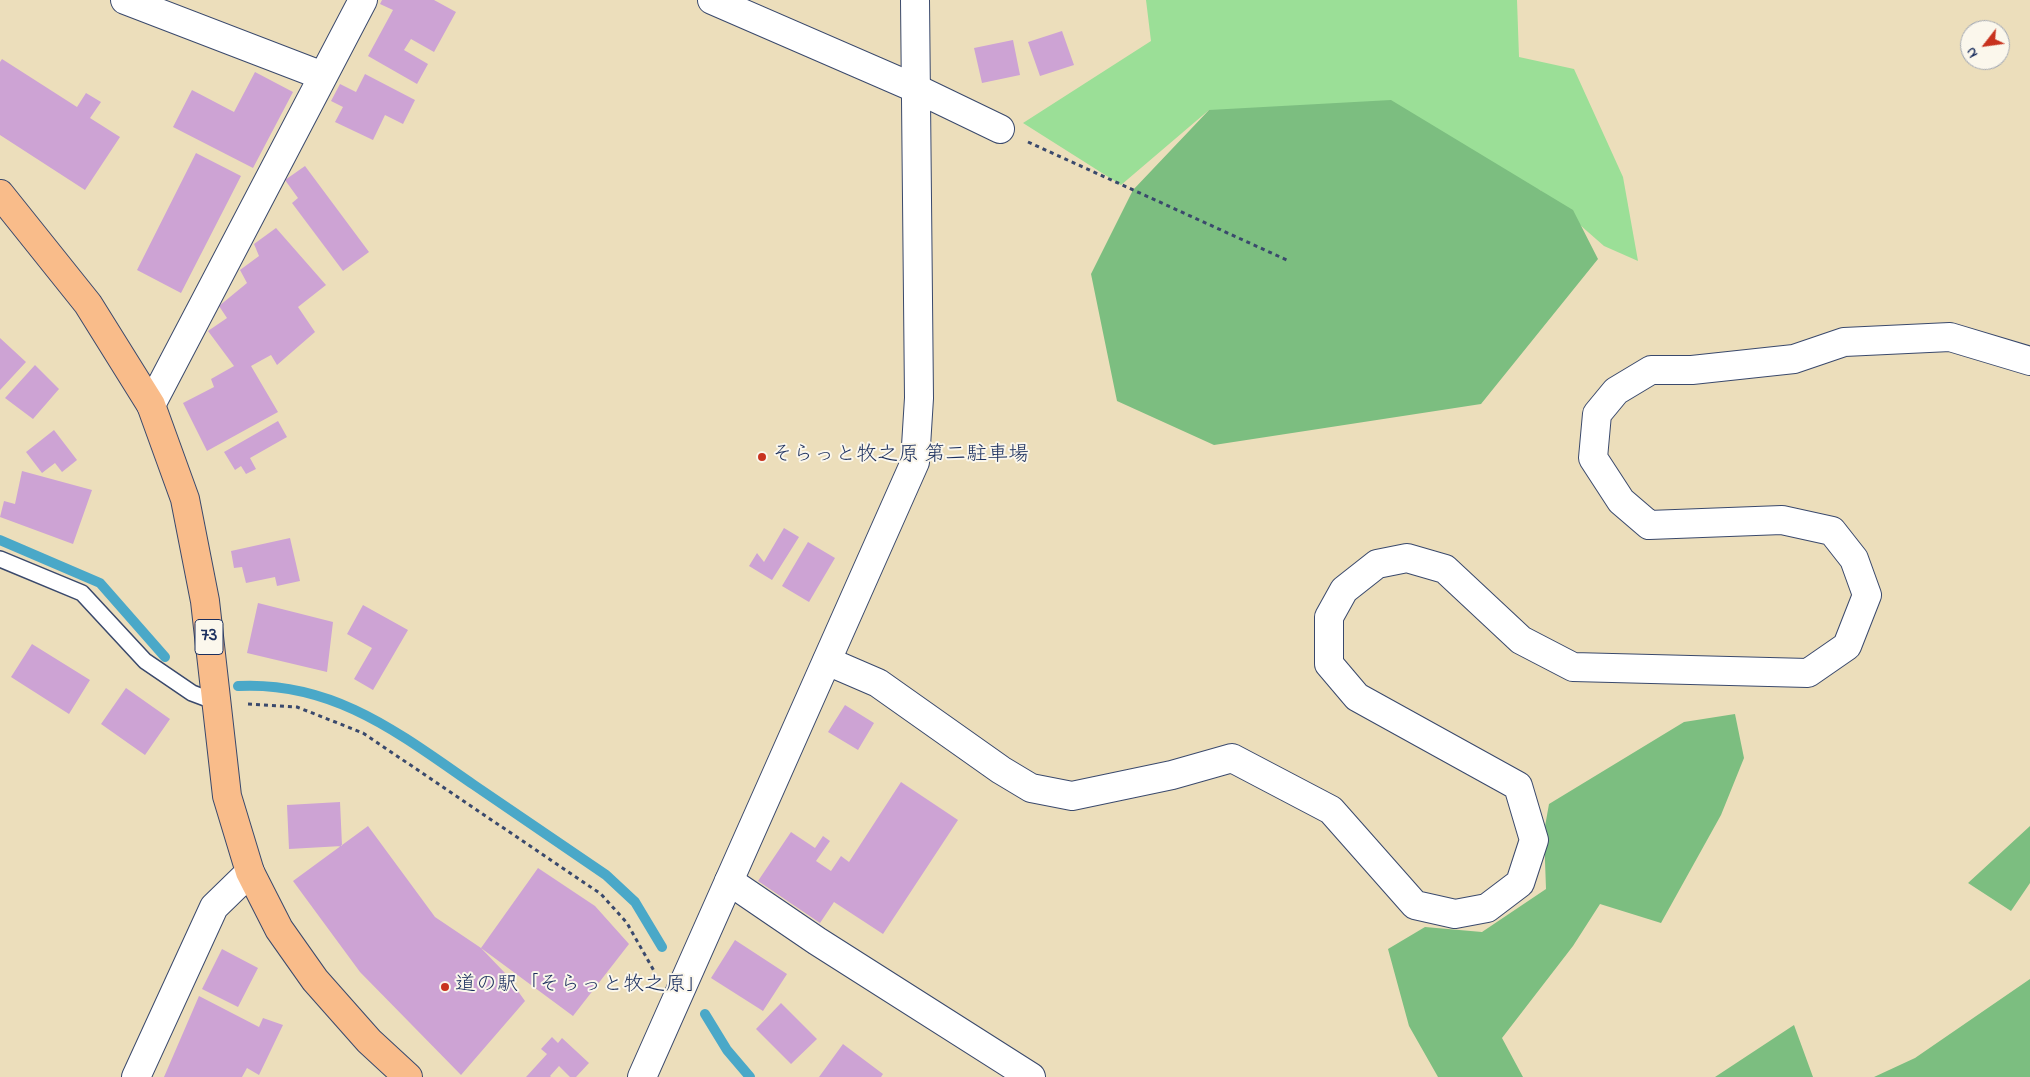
<!DOCTYPE html>
<html>
<head>
<meta charset="utf-8">
<style>
  body { margin:0 }
  #map { position:relative; width:2030px; height:1077px; overflow:hidden; background:#ecdebb; font-family:"Indie Flower",sans-serif }
  canvas { display:block }
  .north { position:absolute; left:1960px; top:20px; width:50px; height:50px; box-sizing:border-box; background:#fbf7ec; border:1px solid #a1a7b3; border-radius:50%; rotate:240deg; font-size:14px; font-weight:700; line-height:20px; text-align:center; color:#1b2f5e }
  .north::after { content:''; display:block; margin:auto; width:18px; height:22px; background:#c8321e; clip-path:polygon(50% 0,100% 100%,50% 72%,0 100%) }
</style>
</head>
<body>
<div id="map">
<canvas width="2030" height="1077"></canvas>
<div class="north">N</div>
</div>
<script>
const c = document.querySelector('canvas').getContext('2d');
c.lineJoin = 'round';
function fill(path, color) {
  c.fillStyle = color;
  c.fill(path, 'evenodd');
}
function stroke(path, color, width, dash) {
  c.strokeStyle = color;
  c.lineWidth = width;
  c.lineCap = dash ? 'butt' : 'round';
  c.setLineDash(dash || []);
  c.stroke(path);
}
function label(font, color, halo, rows, align = 'center') {
  c.font = font + ' "Indie Flower","Klee One",sans-serif';
  c.lineWidth = 4;
  c.setLineDash([]);
  c.textBaseline = 'middle';
  c.strokeStyle = halo;
  c.fillStyle = color;
  for (const [text, x, y, turn = 0] of rows) {
    c.save();
    c.translate(x, y);
    c.rotate((+turn || 0) * Math.PI / 180);
    c.textAlign = isNaN(turn) ? turn : align;
    if (halo) c.strokeText(text, 0, 0);
    c.fillText(text, 0, 0);
    c.restore();
  }
}
const green = new Path2D(`
  M1146,0H1517L1519,57L1574,69L1623,177L1638,261L1604,246L1540,190L1209,110L1121,185L1023,123L1151,41Z`);
const forest = new Path2D(`
  M1391,100L1573,210L1598,259L1481,404L1214,445L1117,401L1091,274L1133,190L1209,110Z
  M1735,714L1744,758L1721,815L1661,923L1600,904L1573,946L1502,1038L1523,1077H1438L1409,1026L1388,949L1425,927L1482,932L1546,889L1544,832L1549,804L1684,722Z
  M2030,826V883L2011,911L1968,883Z
  M2030,979V1077H1874L1915,1058Z
  M1794,1025L1813,1077H1715Z`);
const stream = new Path2D(`
  M0,540L100,583L165,657
  M238,686C334,681 400,734 474,785C518,815 562,845 606,875L635,902L662,947
  M705,1014L727,1050L750,1077`);
const building = new Path2D(`
  M382,0H434L456,12L434,52L411,39L404,50L428,64L417,84L368,56L393,10L380,4Z
  M1062,31L1074,65L1040,76L1028,42Z
  M1013,40L1020,75L982,83L974,48Z
  M2,59L77,107L86,93L101,102L90,118L120,137L85,190L0,135V62Z
  M255,72L293,92L253,168L173,127L192,90L234,112Z
  M365,74L415,100L403,124L385,115L373,140L335,122L343,107L331,101L340,84L356,92Z
  M196,153L241,176L181,293L137,270Z
  M305,166L369,252L343,271L292,203L298,198L285,180Z
  M276,228L326,285L298,307L315,332L277,365L271,355L251,366L278,412L207,451L183,403L214,387L211,379L234,366L208,331L227,318L219,306L247,283L240,270L259,256L254,244Z
  M0,338L26,362L0,390Z
  M35,365L59,389L33,419L5,398Z
  M278,421L287,437L250,458L256,469L246,474L241,466L235,470L224,452Z
  M54,430L77,460L62,472L55,463L42,473L26,452Z
  M22,471L92,490L73,544L0,517L4,501L15,504Z
  M784,528L799,537L772,580L749,566L757,553L764,562Z
  M290,538L300,581L277,586L275,577L246,583L242,567L234,568L231,551Z
  M808,542L835,558L809,602L782,586Z
  M258,603L333,622L327,672L247,653Z
  M363,605L408,630L373,690L354,679L372,648L347,634Z
  M32,644L90,680L69,714L11,677Z
  M126,688L170,719L145,755L101,724Z
  M845,705L874,723L858,750L828,732Z
  M901,782L958,820L883,934L834,902L820,923L758,881L791,832L815,848L823,836L830,841L816,861L831,871L841,856L849,862Z
  M340,802L342,846L289,849L287,805Z
  M368,826L435,917L481,948L505,973L525,1001L461,1075L360,972L293,881Z
  M538,868L595,906L629,944L573,1016L481,948Z
  M735,940L787,974L763,1011L711,978Z
  M222,949L258,968L238,1007L202,989Z
  M199,996L259,1027L263,1018L283,1025L259,1075L247,1068L242,1077H164Z
  M781,1003L817,1039L791,1064L756,1029Z
  M552,1037L558,1043L562,1038L589,1063L576,1077H570L559,1066L550,1076L551,1077H526L547,1054L541,1049Z
  M843,1044L883,1074L881,1077H819Z`);
const path = new Path2D(`
  M1028,142L1289,261
  M248,704L297,707L363,733L601,894L627,923L654,971`);
const service = new Path2D(`
  M0,559L82,593L145,661L192,693L216,702`);
const minor = new Path2D(`
  M125,0L323,76
  M712,0L917,89L1000,129
  M151,405L363,0
  M827,661L878,683L1001,770L1031,788L1072,796L1172,775L1232,758L1331,810L1415,905L1455,914L1487,908L1520,883L1534,840L1518,786L1357,697L1329,664V617L1344,590L1377,564L1407,558L1445,569L1521,640L1573,667L1808,673L1847,646L1867,595L1854,559L1832,531L1782,520L1649,525L1621,501L1593,458L1597,414L1616,391L1651,370H1692L1794,359L1844,342L1950,337L2030,361
  M729,881L817,941L1031,1077
  M136,1077L214,907L250,872`);
const tertiary = new Path2D(`
  M642,1077L915,462L919,398L915,0`);
const primary = new Path2D(`
  M0,194L88,304L151,405L185,499L205,601L227,796L250,872L279,929L315,980L369,1041L408,1077`);
const markers = [
  [762,457,5,"#c8321e"],
  [445,987,5,"#c8321e"]
];
const shields = [
  [209,637,28]
];
const shieldNames = [
  ["73",209,637]
];
const poiNames = [
  ["そらっと牧之原 第二駐車場",772,457],
  ["道の駅「そらっと牧之原」",455,987]
];
fill(green, '#9bdf97');
fill(forest, '#7cbe80');
stroke(stream, '#4aa8c8', 10);
fill(building, '#cda3d4');
stroke(service, '#3a496c', 18);
stroke(minor, '#3a496c', 30);
stroke(tertiary, '#3a496c', 30);
stroke(primary, '#3a496c', 30);
stroke(path, '#3a496c', 3, [4, 4]);
stroke(service, '#fff', 15);
stroke(minor, '#fff', 28);
stroke(tertiary, '#fff', 28);
stroke(primary, '#f9bc8a', 28);
for (const [x, y, r, color] of markers) {
  const dot = new Path2D();
  dot.arc(x, y, r, 0, 2 * Math.PI);
  c.fillStyle = color;
  c.fill(dot);
  stroke(dot, '#fbf7ec', 2);
}
for (const [x, y, w] of shields) {
  const box = new Path2D();
  box.roundRect(x - w / 2, y - 17.5, w, 35, 4);
  c.fillStyle = '#fbf7ec';
  c.fill(box);
  stroke(box, '#1b2f5e', 1);
}
label('bold 20px', '#1b2f5e', null, shieldNames);
label('21px', '#1b2f5e', '#fbf7ec', poiNames, 'left');
</script>
</body>
</html>
